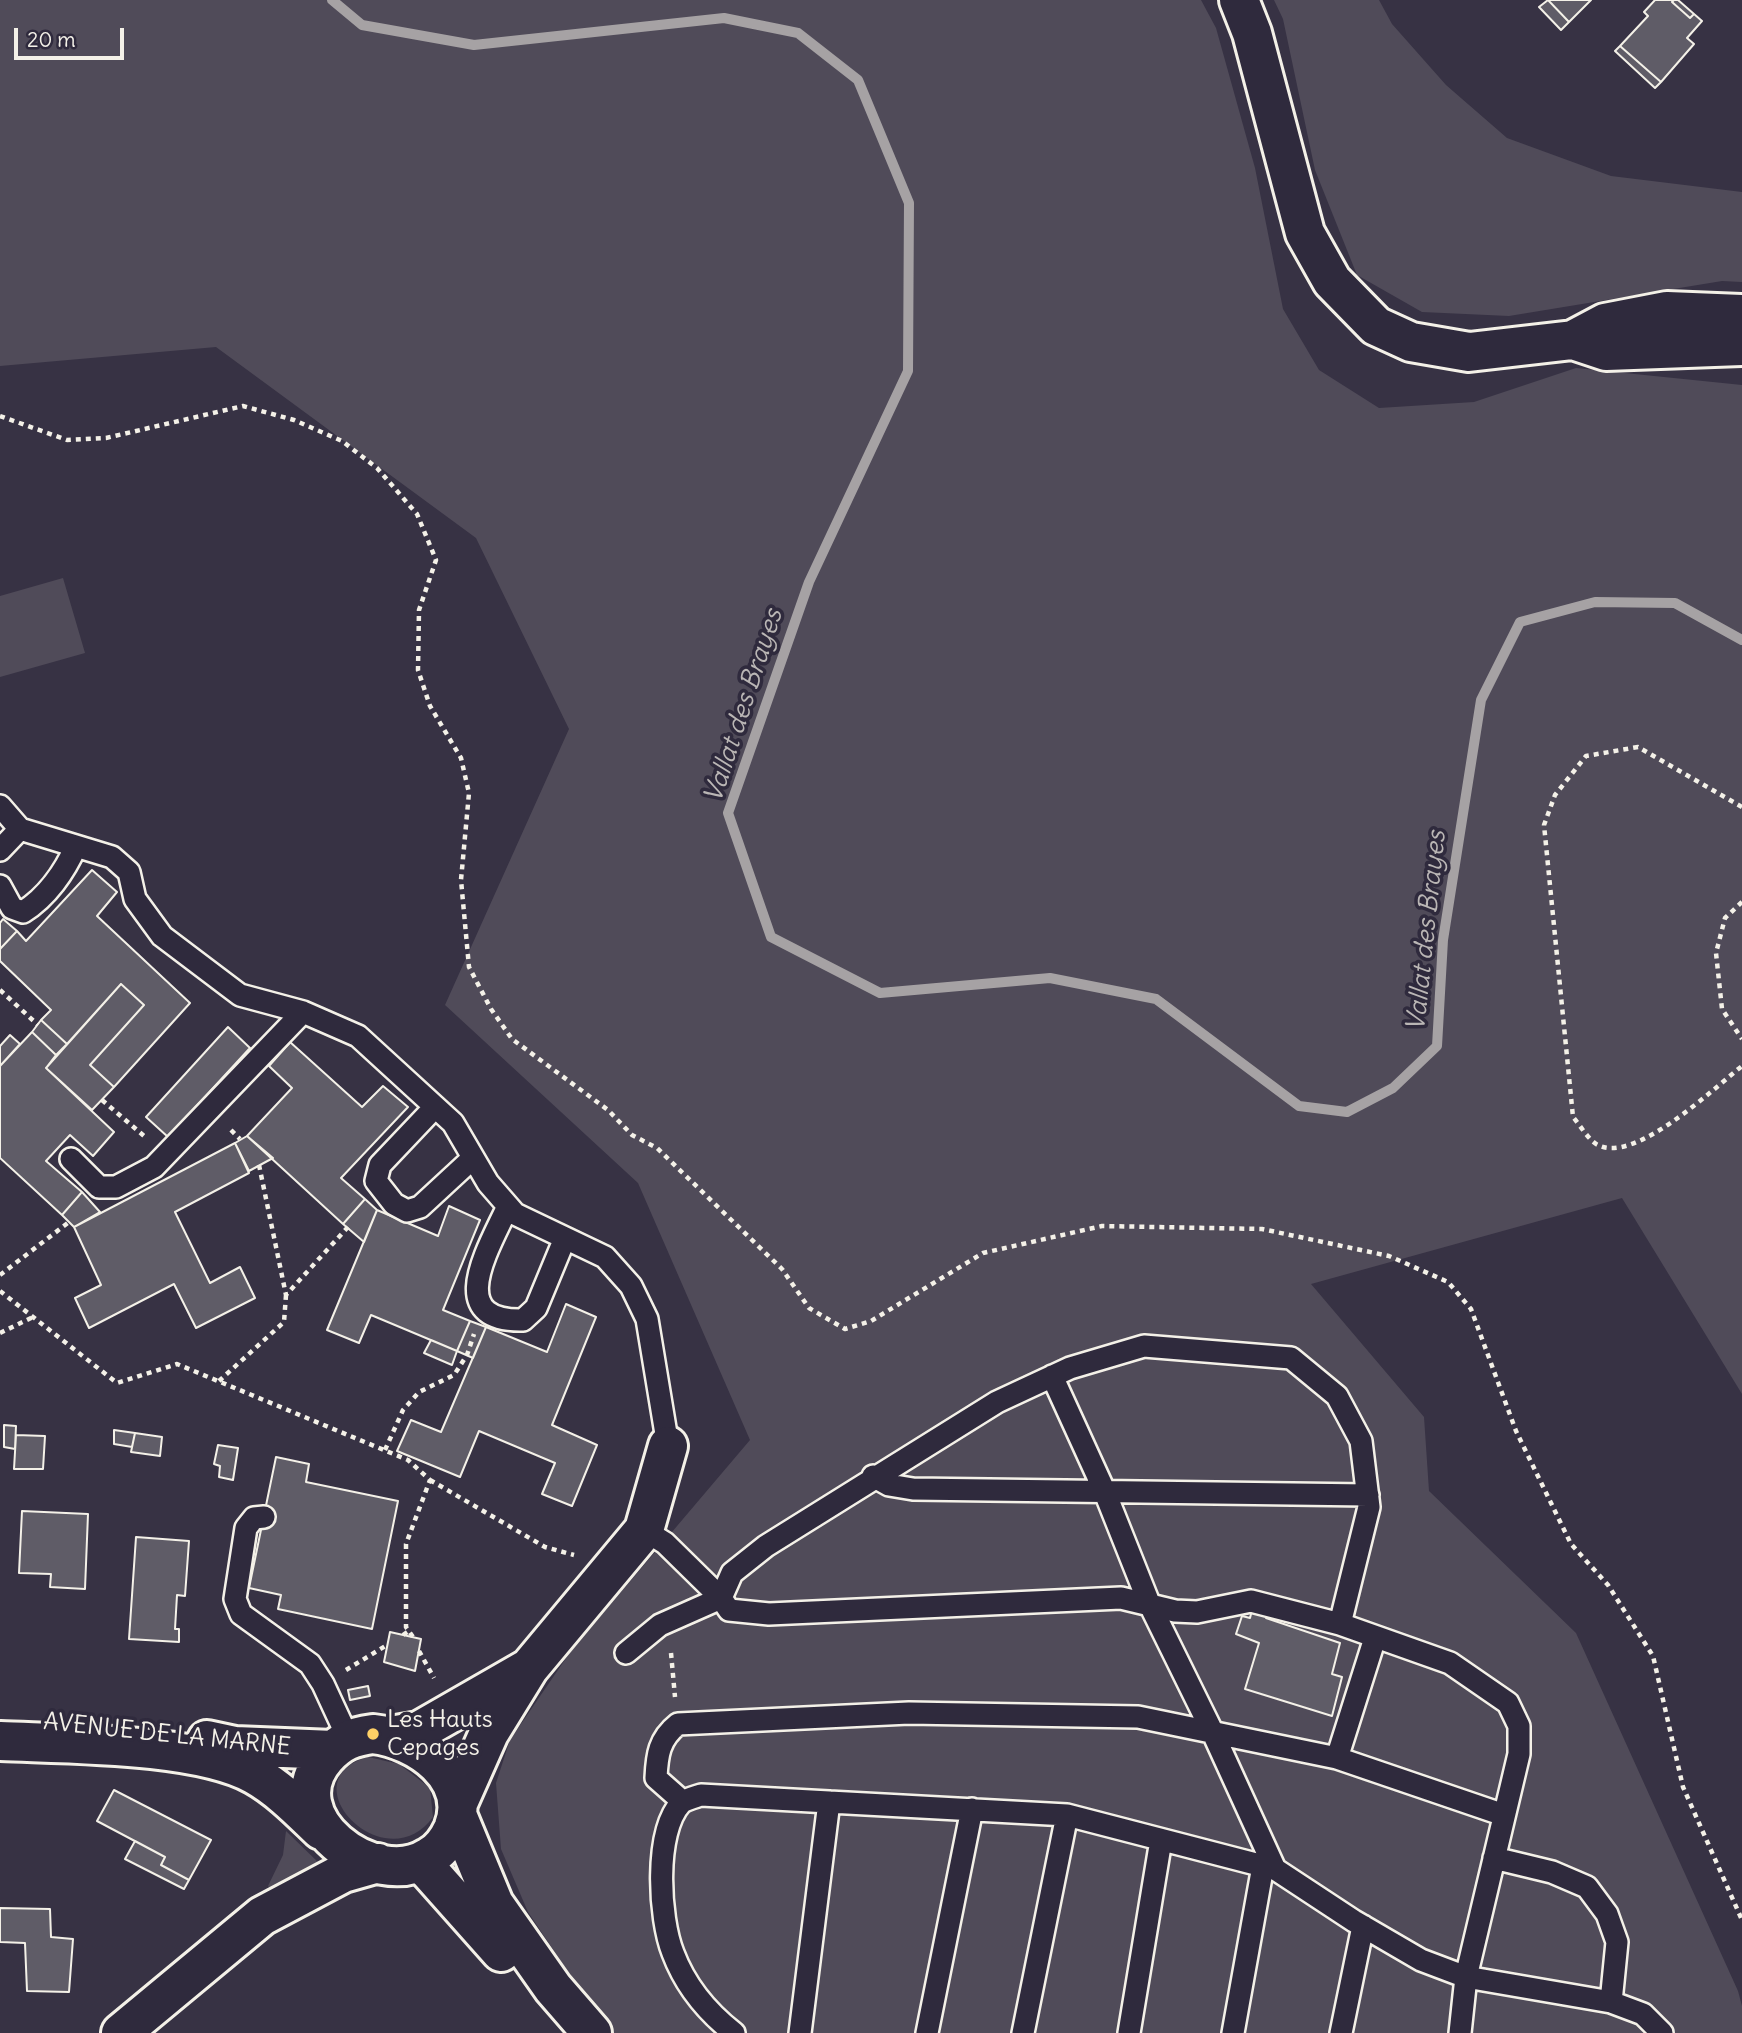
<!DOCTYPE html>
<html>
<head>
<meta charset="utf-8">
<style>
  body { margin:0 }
  #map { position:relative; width:1742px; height:2033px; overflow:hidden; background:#373244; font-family:Delius,sans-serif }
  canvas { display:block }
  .scale { position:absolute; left:14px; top:28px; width:110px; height:32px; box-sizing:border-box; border:4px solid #f4f1e8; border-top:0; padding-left:9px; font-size:21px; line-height:24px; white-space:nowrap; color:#f4f1e8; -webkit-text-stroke:5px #2f2a3d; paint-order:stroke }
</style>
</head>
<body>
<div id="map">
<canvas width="1742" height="2033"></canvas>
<div class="scale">20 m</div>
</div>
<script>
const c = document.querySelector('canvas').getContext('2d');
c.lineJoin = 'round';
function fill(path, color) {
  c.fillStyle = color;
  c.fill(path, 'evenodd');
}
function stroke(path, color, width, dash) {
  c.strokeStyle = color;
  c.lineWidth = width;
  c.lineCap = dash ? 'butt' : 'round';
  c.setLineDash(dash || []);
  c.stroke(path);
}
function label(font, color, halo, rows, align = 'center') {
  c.font = font + ' Delius,sans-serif';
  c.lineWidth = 7;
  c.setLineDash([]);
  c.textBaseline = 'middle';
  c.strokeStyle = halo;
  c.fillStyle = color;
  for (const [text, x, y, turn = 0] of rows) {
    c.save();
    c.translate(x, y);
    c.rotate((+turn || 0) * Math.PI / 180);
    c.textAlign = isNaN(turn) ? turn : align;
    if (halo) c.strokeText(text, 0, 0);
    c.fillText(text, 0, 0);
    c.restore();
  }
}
const green = new Path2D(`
  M0,0H1201L1216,28L1255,168L1283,309L1319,370L1379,408L1474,402L1576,368L1742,385V1394L1622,1198L1311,1284L1424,1417L1429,1491L1576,1633L1738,1991L1742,2006V2033H612L603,2024L528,1912L501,1849L496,1783L510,1740L571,1651L750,1440L638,1183L445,1005L569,729L476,538L216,347L0,366Z
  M1274,0H1379L1392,24L1446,85L1507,138L1611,176L1742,192V282L1722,281L1509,316L1422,312L1357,275L1315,170L1283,19Z
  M63,578L85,653L0,677V596Z
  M368,1757L399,1764L430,1788L433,1817C385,1883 286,1780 368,1757Z
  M286,1831L321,1865L273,1891L268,1886L283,1855Z`);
const stream = new Path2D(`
  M332,0L362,25L474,45L724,18L798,33L858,80L909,203L908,371L809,582L728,813L771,937L880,993L1050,978L1156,999L1299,1106L1347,1112L1393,1088L1437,1046L1443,940L1481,700L1520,622L1595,602L1675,603L1742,640`);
const building = new Path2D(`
  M1548,0H1591L1569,22Z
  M1548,0L1569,22L1561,30L1539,7Z
  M1655,0H1674L1672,2L1690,18L1694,14L1702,21L1687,38L1694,44L1661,82L1620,46L1648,16L1644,12Z
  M1674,0H1678L1694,14L1690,18L1672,2Z
  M1620,46L1661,82L1655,88L1615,51Z
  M92,870L117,892L97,916L190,1003L114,1087L90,1065L144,1005L121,984L67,1044L41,1020L51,1010L0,961V949L17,931L26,941Z
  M3,919L17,931L0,949V923Z
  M121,984L144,1005L90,1065L114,1087L92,1110L46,1068Z
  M41,1020L67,1044L56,1055L32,1032Z
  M228,1027L250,1048L168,1137L146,1117Z
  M32,1032L56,1055L46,1068L114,1132L93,1156L70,1135L46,1161L82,1192L62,1215L0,1158V1066Z
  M10,1035L20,1044L0,1066V1046Z
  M290,1042L362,1107L383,1086L408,1107L341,1178L365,1199L343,1224L247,1136L292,1088L269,1066Z
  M247,1136L273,1158L249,1171L235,1143Z
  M235,1143L249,1173L175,1212L210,1283L240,1267L255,1298L196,1328L174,1284L89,1328L75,1298L101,1285L74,1227Z
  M82,1192L100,1212L74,1227L62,1215Z
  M365,1199L377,1210L364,1242L343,1224Z
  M449,1206L480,1220L443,1310L470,1321L457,1351L371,1315L359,1343L327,1330L377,1210L438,1236Z
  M566,1304L596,1317L552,1425L597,1445L572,1506L542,1494L555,1463L479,1431L460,1477L397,1451L411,1420L441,1432L486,1327L547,1352Z
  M470,1321L486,1327L473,1358L457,1351Z
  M431,1340L457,1351L452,1365L424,1353Z
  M4,1425L16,1426L15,1449L4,1447Z
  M114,1430L135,1433L132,1447L114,1444Z
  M135,1433L162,1437L160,1456L131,1452Z
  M16,1435L45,1436L43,1469H14Z
  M218,1445L238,1448L233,1480L219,1477L220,1466L214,1464Z
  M276,1457L309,1464L306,1482L398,1501L372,1629L278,1609L281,1595L249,1588Z
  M22,1511L88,1514L85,1589L50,1587L51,1574L19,1573Z
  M136,1537L189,1541L185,1596L177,1595L175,1629H179V1642L129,1639Z
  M1252,1610L1266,1614V1618L1340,1643L1332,1674L1342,1677L1332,1716L1245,1689L1259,1643L1236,1634L1242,1616L1250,1618Z
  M390,1632L421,1639L415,1671L384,1662Z
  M368,1686L370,1696L350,1700L348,1690Z
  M114,1790L211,1840L189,1880L161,1865L165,1857L97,1821Z
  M135,1841L165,1857L161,1865L189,1880L184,1889L125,1859Z
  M0,1908L50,1909L51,1937L73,1939L69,1992L27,1991L25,1943L0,1942Z`);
const path = new Path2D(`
  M0,416L67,440L106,438L243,406L294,420L342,441L377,468L417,514L436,560L419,610L418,670L430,706L461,758L469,793L461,880L469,967L491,1009L512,1039L608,1110L632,1135L657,1148L782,1269L809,1308L845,1329L871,1321L983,1253L1102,1226L1262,1229L1389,1256L1448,1282L1471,1309L1516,1431L1571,1544L1608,1585L1653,1656L1683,1787L1742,1920
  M1742,807L1638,747L1586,756L1555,795L1544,825L1573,1117C1580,1125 1589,1141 1598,1145C1635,1164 1713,1089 1742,1066
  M1742,902L1725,918L1716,953L1722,1009L1742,1039
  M0,990L38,1025
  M102,1100L144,1136
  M231,1130L240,1139
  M259,1165L286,1295L348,1227
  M0,1275L69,1222
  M0,1291L117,1383L177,1364L408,1460L430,1480L406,1544V1627L413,1637
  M0,1333L33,1317
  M219,1381L284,1322L286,1295
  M385,1450L403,1410L419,1392L454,1375L467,1355L474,1334
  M430,1480L545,1547L574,1555
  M403,1635L409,1631
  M419,1651L434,1678
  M671,1653L675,1697
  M346,1670L387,1645`);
const service = new Path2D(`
  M0,806L20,829L112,857L129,872L135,899L162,936L240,995L303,1012L358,1036L453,1123L488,1183L515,1214L605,1257L631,1286L647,1319L668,1446
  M0,850L20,829
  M0,886L12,908L23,912C47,897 65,871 76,846
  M435,1107L380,1165L376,1181L394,1204L407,1211L420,1207L473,1158
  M71,1159L99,1187H116L154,1167L303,1012
  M508,1206C490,1246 442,1322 523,1320L536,1308L565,1238
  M1052,1376L1104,1490L1149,1603L1212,1731L1275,1869
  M873,1476L889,1485L913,1489L1368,1495
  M264,1517L254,1518L246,1528L235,1599L241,1614L310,1664L323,1684L348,1738
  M1340,1624L1369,1507L1361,1441L1337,1396L1291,1358L1144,1346L1070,1368L997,1402L766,1546L732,1573L721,1598L729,1610L769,1614L1121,1598L1175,1611L1197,1612L1251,1601L1340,1624L1450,1663L1508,1703L1519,1726V1754L1466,1977L1460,2033
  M626,1653L660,1625L721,1598L665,1543L644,1530
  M1337,1758L1504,1815
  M682,1801L656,1778C657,1755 659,1739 678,1724L909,1713L1138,1717L1337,1758L1375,1638
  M1494,1858L1552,1872L1587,1887L1607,1914L1617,1942L1611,2002
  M734,2033C707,2012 685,1985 673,1953C659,1918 654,1832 681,1803C686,1799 695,1797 701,1795L1067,1815L1275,1869L1354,1921L1421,1960L1466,1977L1611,2002L1643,2014L1662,2033
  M800,2033L829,1802
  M927,2033L972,1809
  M1023,2033L1067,1815
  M1129,2033L1161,1840
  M1233,2033L1263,1866
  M1341,2033L1363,1926`);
const minor = new Path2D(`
  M373,1734C417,1739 474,1778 453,1829C448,1840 440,1851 429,1857C374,1893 273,1816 326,1757C341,1741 352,1737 373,1734Z
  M391,1736L419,1731L527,1669
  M207,1740L235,1746L333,1750
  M0,1741C67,1744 198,1743 255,1775C280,1789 301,1811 321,1830
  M458,1803L489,1733L529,1668L644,1530L668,1446
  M458,1817L494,1904L553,1988L592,2033
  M421,1862L501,1952
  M121,2033L262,1916L343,1873L378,1863`);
const primary = new Path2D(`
  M1239,0L1252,33L1305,233L1332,281L1376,326L1411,342L1469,352L1573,340L1605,323L1667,311L1742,314
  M1573,340L1606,351L1742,346`);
const markers = [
  [373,1734,7,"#ffd166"]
];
const poiNames = [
  ["Les Hauts",387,1720],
  ["Cepages",387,1748]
];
const streetNames = [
  ["AVENUE DE LA MARNE",167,1735,6]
];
const waterNames = [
  ["Vallat des Brayes",744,706,-72],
  ["Vallat des Brayes",1427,931,-84]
];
fill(green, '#504b59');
stroke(stream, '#a6a2a4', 10);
fill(building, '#5f5c67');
stroke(building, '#f4f1e8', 2);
stroke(service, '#f4f1e8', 26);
stroke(minor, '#f4f1e8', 44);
stroke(primary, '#f4f1e8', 44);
stroke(path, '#f4f1e8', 4.5, [5, 5]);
stroke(service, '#2f2a3d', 21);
stroke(minor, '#2f2a3d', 38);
stroke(primary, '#2f2a3d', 38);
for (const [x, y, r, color] of markers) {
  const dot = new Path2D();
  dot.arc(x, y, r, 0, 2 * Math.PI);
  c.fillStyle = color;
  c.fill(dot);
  stroke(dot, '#2f2a3d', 2.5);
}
label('24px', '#f4f1e8', '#2f2a3d', poiNames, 'left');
label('24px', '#f4f1e8', '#2f2a3d', streetNames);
label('italic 26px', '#bab6b5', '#2f2a3d', waterNames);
</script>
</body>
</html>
